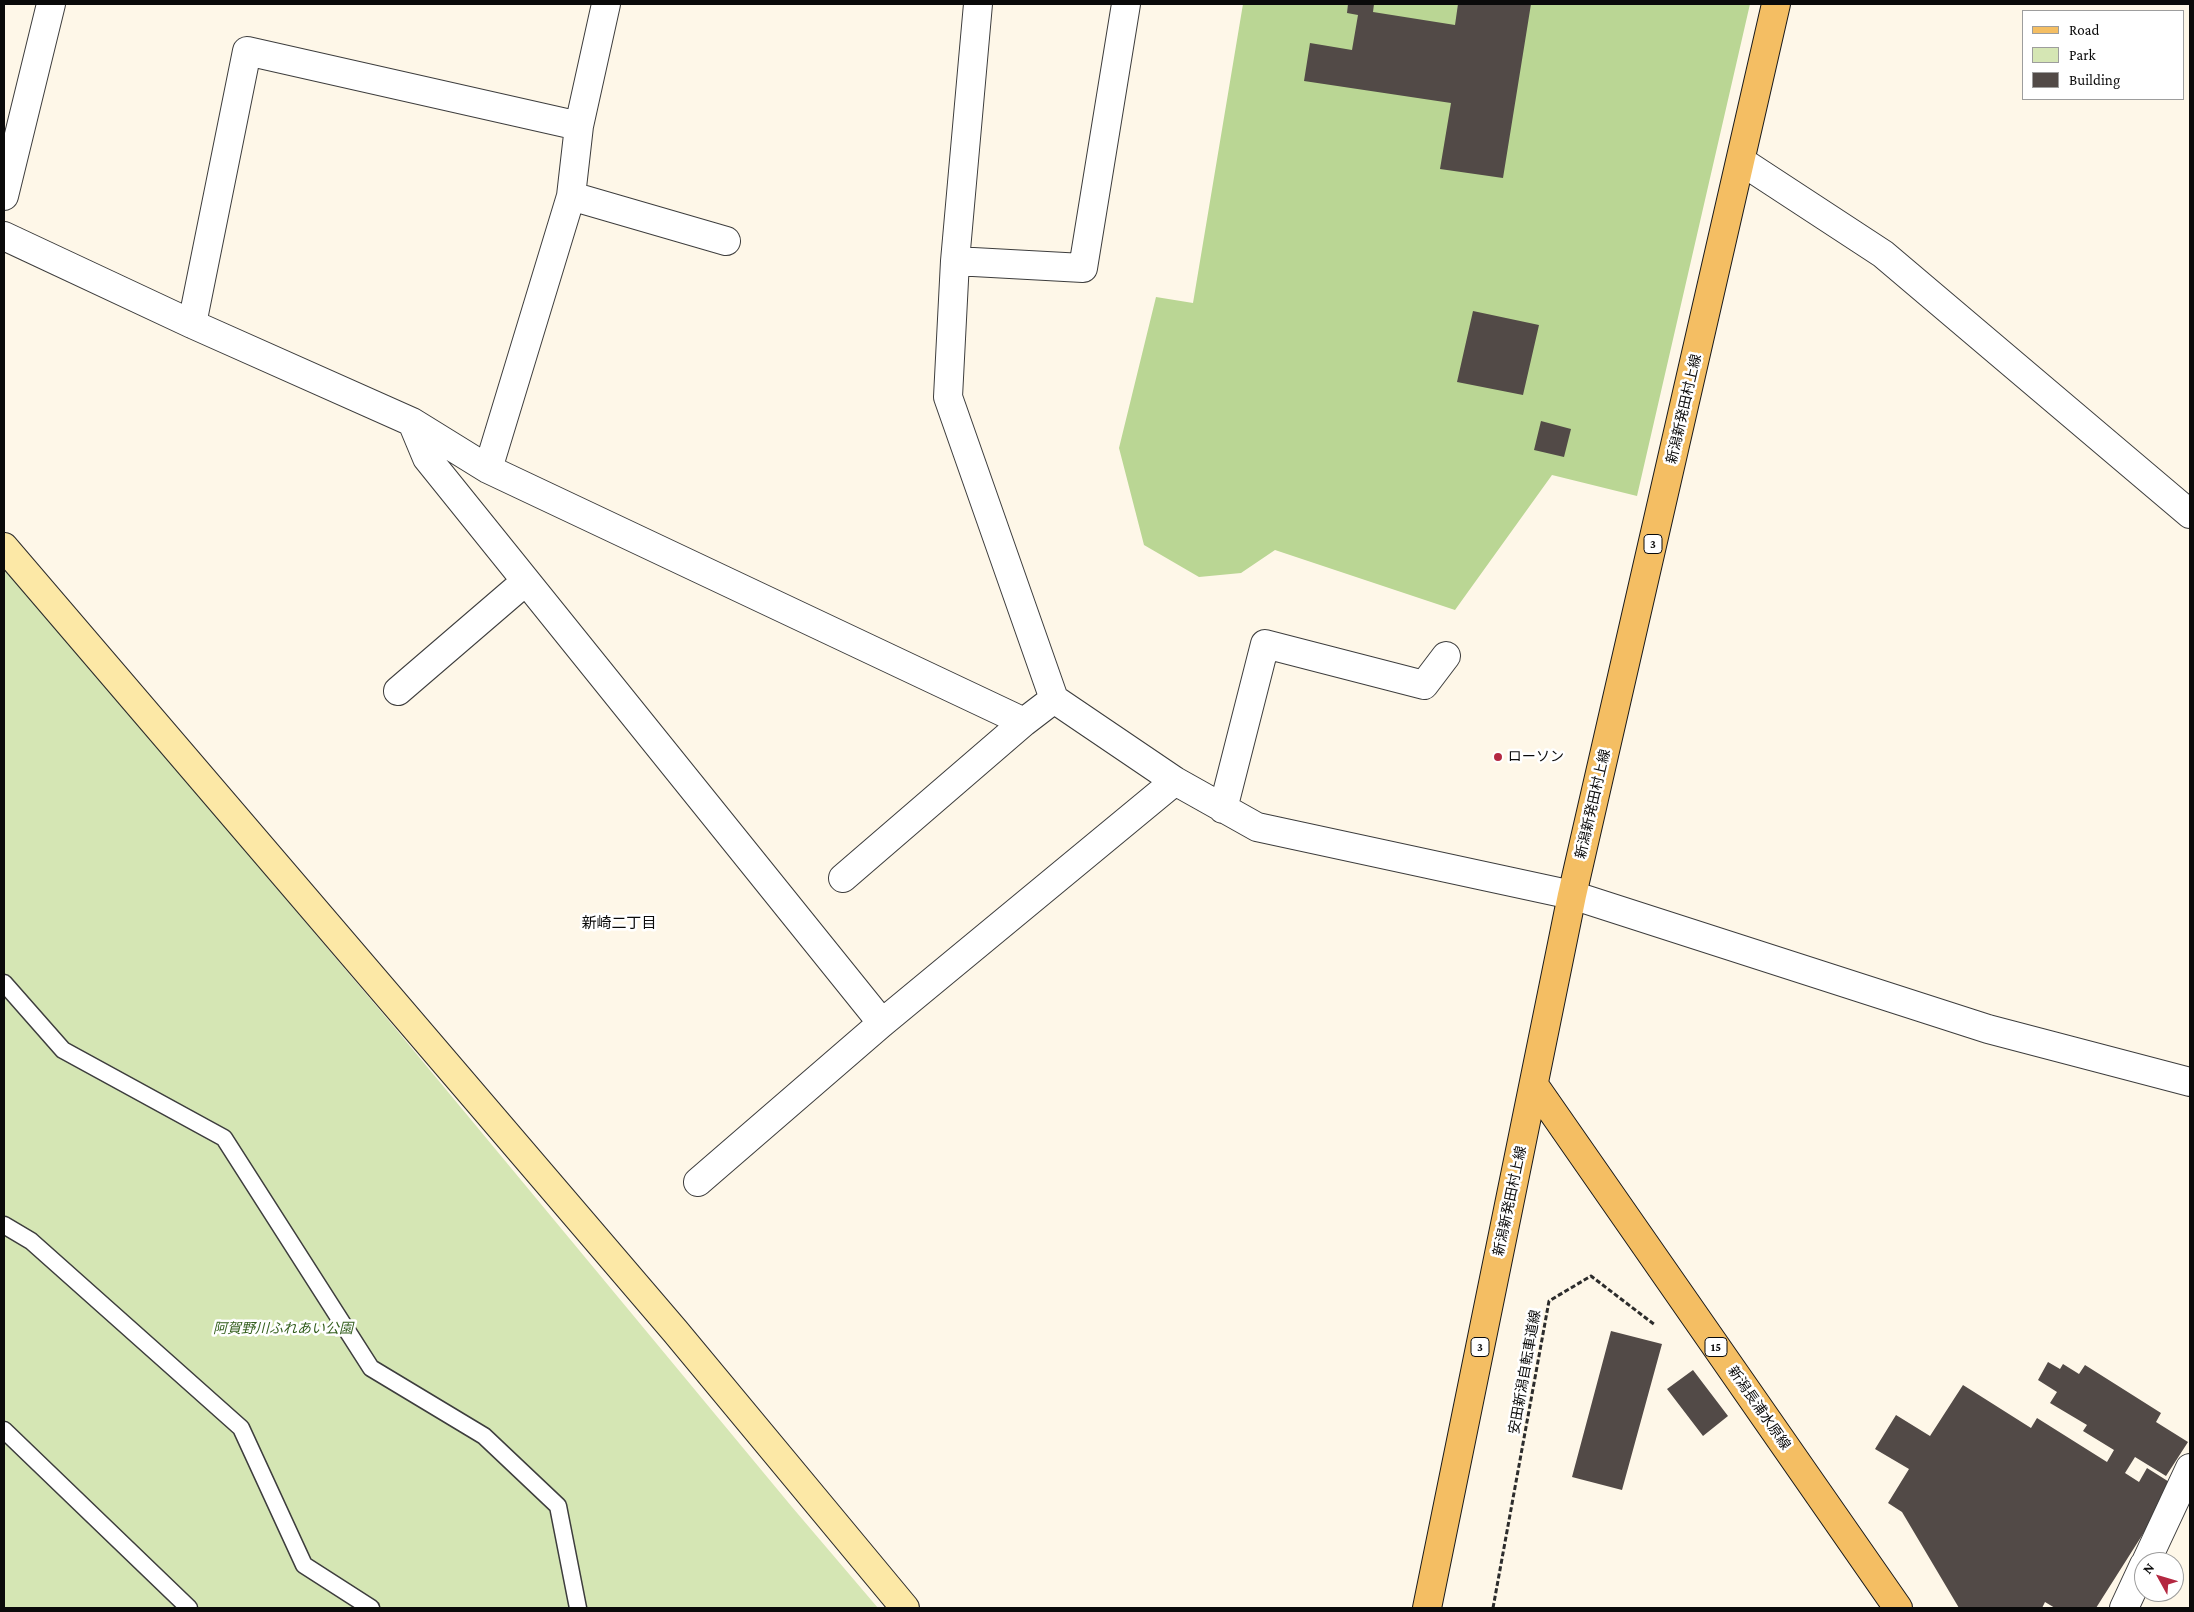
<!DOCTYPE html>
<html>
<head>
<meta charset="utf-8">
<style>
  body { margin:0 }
  #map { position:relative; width:2194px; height:1612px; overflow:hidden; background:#fef7e8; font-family:"Crimson Pro",serif }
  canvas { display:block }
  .frame { position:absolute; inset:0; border:5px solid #0a0a0a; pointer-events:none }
  .legend { position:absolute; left:2022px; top:10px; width:162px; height:90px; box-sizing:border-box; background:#fff; border:1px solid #9d9d9d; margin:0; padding:6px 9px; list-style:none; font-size:15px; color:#0a0a0a }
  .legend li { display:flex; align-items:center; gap:10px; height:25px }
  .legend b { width:25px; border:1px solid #9d9d9d }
  .north { position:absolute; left:2134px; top:1552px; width:50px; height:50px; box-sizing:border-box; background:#fff; border:1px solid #9d9d9d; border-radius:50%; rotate:309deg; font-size:14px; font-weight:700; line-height:20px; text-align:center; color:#0a0a0a }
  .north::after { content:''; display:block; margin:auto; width:18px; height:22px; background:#b42841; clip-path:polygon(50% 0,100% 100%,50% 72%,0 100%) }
</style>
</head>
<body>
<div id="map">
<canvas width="2194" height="1612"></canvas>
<div class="frame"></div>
<ul class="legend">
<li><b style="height:6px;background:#f4be63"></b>Road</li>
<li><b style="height:14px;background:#d5e6b4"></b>Park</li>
<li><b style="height:14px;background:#524a47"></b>Building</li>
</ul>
<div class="north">N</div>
</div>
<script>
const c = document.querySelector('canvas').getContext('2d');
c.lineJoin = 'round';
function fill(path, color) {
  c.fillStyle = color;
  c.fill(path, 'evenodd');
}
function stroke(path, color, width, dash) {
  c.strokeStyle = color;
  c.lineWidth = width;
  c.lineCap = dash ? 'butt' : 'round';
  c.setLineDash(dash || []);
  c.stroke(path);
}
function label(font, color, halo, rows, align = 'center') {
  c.font = font + ' "Crimson Pro","Noto Sans JP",serif';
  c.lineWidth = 5;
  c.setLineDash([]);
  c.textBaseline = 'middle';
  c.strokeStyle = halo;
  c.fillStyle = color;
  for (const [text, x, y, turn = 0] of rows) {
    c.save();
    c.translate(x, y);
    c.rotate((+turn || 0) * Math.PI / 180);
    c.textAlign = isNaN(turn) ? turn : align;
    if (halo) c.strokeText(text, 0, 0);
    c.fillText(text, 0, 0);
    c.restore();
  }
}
const green = new Path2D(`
  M4,566L395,1028L792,1507L878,1608H4Z`);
const forest = new Path2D(`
  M1243,4H1750L1637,496L1552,475L1455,610L1275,550L1241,573L1199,577L1144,545L1119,448L1156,297L1193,303Z`);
const building = new Path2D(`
  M1348,4H1374L1373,12L1455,25L1458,4H1531L1503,178L1440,169L1451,103L1304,81L1310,43L1352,50L1358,15L1347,13Z
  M1473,311L1539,325L1523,395L1457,382Z
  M1541,421L1571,429L1564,457L1534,450Z
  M1611,1331L1662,1344L1622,1490L1572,1477Z
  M2048,1362L2060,1369L2063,1364L2079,1374L2085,1365L2161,1413L2156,1422L2188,1442L2166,1476L2135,1457L2125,1473L2139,1482L2147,1468L2174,1485L2096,1608H2055L2045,1602L2042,1608H1959L1902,1512L1888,1503L1909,1469L1875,1449L1896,1415L1930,1436L1963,1385L2031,1428L2037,1418L2107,1462L2114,1450L2083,1431L2087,1425L2050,1403L2057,1392L2038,1380Z
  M1693,1370L1728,1416L1703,1436L1667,1389Z`);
const path = new Path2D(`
  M1493,1608L1549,1301L1591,1276L1655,1325`);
const lane = new Path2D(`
  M4,983L63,1050L224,1138L371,1368L484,1436L558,1506L578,1608
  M4,1225L31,1241L241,1428L304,1565L371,1608
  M4,1430L189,1608`);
const street = new Path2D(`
  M978,4L955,261L948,397L1054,699L1175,781L1257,827L1572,895L1988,1029L2190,1082
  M1741,161L1883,254L2190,514
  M4,196L51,4
  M571,196L726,241
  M4,236L192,324L412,422L488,469L1024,722L1054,699
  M955,261L1083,268L1126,4
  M192,324L247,51L579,126
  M412,422L427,458L882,1023L1175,781
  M488,469L571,196L579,126L606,4
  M398,691L526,581
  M1223,809L1265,644L1424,685L1446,656
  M843,878L1024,722
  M698,1182L882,1023
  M2146,1562L2190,1468
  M2124,1608L2144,1565`);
const secondary = new Path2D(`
  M4,547L675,1331L905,1608`);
const primary = new Path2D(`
  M1534,1085L1898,1608
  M1427,1608L1572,895L1776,4`);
const markers = [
  [1498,757,5,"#b42841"]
];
const shields = [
  [1653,544,18],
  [1480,1347,18],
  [1716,1347,22]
];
const shieldNames = [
  ["3",1653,544],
  ["3",1480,1347],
  ["15",1716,1347]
];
const streetNames = [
  ["新潟新発田村上線",1684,409,-77],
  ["新潟新発田村上線",1593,804,-77],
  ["新潟新発田村上線",1510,1201,-78],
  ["安田新潟自転車道線",1525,1372,-80],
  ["新潟長浦水原線",1759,1408,55]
];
const poiNames = [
  ["ローソン",1508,757]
];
const parkNames = [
  ["阿賀野川ふれあい公園",283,1329]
];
const neighbourhoodNames = [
  ["新崎二丁目",619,923]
];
fill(green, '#d5e6b4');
fill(forest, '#bad694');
fill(building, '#524a47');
stroke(lane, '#3d3d3d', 19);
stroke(street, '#3d3d3d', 30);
stroke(secondary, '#2c2c2c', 30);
stroke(primary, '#1b1b1b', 30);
stroke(path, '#2c2c2c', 3, [5, 2.5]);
stroke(lane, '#fff', 16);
stroke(street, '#fff', 28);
stroke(secondary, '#fce8a6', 28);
stroke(primary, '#f4be63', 28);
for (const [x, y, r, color] of markers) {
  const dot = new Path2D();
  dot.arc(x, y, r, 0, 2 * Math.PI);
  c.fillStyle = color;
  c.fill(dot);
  stroke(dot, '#fff', 2);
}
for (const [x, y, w] of shields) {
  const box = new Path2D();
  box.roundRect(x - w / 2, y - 9.5, w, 19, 4);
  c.fillStyle = '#fff';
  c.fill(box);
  stroke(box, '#0a0a0a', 1);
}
label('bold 12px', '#0a0a0a', null, shieldNames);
label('14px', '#0a0a0a', '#fff', streetNames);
label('14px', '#0a0a0a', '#fff', poiNames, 'left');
label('italic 14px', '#345f1e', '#fff', parkNames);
label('15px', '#0a0a0a', '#fff', neighbourhoodNames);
</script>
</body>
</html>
